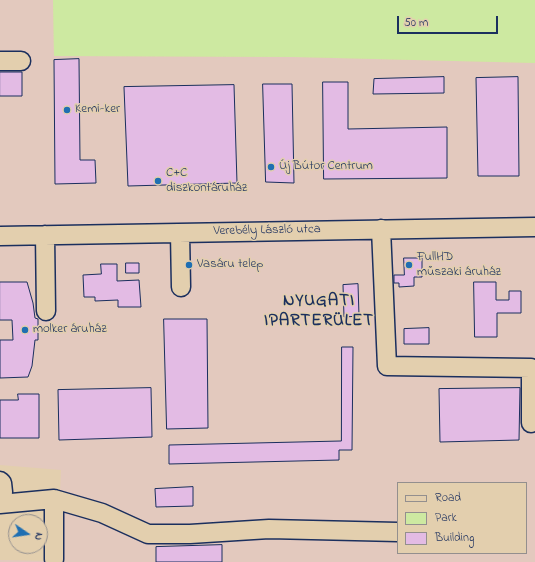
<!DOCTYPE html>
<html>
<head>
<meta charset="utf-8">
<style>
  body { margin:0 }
  #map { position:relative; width:535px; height:562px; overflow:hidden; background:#e3cfae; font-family:"Indie Flower",sans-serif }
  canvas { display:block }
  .legend { position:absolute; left:397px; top:482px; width:130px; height:72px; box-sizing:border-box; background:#e3cfae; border:1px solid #938f8e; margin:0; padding:5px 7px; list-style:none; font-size:12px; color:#1b2f5e }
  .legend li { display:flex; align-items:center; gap:8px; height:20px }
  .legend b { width:20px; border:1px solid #938f8e }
  .north { position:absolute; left:8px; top:514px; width:40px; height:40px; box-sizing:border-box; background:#e3cfae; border:1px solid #938f8e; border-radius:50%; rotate:103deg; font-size:11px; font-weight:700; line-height:16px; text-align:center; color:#1b2f5e }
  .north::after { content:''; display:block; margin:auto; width:14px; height:18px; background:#1f6fb2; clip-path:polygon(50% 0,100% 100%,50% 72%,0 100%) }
  .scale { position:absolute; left:397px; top:16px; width:101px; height:18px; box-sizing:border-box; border:2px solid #1b2f5e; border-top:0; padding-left:5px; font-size:12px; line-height:14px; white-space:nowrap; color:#1b2f5e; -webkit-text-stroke:3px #e3cfae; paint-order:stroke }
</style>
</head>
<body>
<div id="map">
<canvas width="535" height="562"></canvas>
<ul class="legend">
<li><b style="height:5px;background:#e3cfae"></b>Road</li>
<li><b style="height:11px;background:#cde9a1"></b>Park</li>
<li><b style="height:11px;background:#e3bbe4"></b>Building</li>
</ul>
<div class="north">N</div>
<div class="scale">50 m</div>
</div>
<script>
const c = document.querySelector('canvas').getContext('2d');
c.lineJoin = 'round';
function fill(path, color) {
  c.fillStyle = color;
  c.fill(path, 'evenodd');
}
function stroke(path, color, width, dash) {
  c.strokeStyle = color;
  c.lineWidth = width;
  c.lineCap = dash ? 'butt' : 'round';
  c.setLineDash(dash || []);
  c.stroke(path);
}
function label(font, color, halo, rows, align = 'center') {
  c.font = font + ' "Indie Flower",sans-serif';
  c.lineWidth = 3;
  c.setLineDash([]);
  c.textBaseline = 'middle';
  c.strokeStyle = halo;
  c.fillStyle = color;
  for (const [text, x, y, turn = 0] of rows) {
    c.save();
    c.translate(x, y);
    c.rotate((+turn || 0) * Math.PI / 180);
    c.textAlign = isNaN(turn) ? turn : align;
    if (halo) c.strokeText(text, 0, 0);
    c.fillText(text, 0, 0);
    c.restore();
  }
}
const built = new Path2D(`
  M0,0H53L54,56L294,57L535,63V562H0V560L57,561L61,470L0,465ZM398,483H526V553H398Z`);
const green = new Path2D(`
  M53,0H535V63L294,57L54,56Z`);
const building = new Path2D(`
  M79,59L80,160H95L96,183L55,184L54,60Z
  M0,72H22V96H0Z
  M444,77V93L373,94L374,79Z
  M518,77L519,176H478L476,78Z
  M323,82H348V129L447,127V178L324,179Z
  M263,84H292L294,183L266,182Z
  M234,85L237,183L128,186L124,87Z
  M404,258H422V277H414V286L399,287V283H394V275H404Z
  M126,263H139V273H126Z
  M101,264H117V281L139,280L141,307H118V300L95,301V297H84L83,275L101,274Z
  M0,282H27L33,303L35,318L38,319V340H35L32,366L28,377L0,378V340H13L12,320H0Z
  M474,282H496V300H509V291H521V313H497V337H475Z
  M358,284L359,316L344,317L343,285Z
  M164,319H207L208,428L167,429Z
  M429,328V344H404V329Z
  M342,347H353L352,450H339V460L169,464V445L341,441Z
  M151,388L152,437L59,440L58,390Z
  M520,388L519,440L440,442L439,389Z
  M18,394H39V438H0V400H18Z
  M193,487V506L156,507L155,489Z
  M222,545V562H156V547Z`);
const minor = new Path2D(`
  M0,61H21
  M381,229L387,366L531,368V423
  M180,233L181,287
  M45,235L46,311
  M0,236L535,227
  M0,481L2,483L3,492L0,500
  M54,499L102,513L148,534H190L269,529L398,532
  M0,504L54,499V559`);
const markers = [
  [67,110,4,"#1f6fb2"],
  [271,167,4,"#1f6fb2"],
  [158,181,4,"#1f6fb2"],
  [189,265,4,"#1f6fb2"],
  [409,265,4,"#1f6fb2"],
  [25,330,4,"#1f6fb2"]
];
const poiNames = [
  ["Kemi-ker",75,110],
  ["Új Bútor Centrum",279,167],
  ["C+C",166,174],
  ["diszkontáruház",166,189],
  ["FullHD",417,258],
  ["műszaki áruház",417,273],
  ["Vasáru telep",197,265],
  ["molker áruház",33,330]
];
const streetNames = [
  ["Verebély László utca",267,231,-1]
];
const districtNames = [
  ["NYUGATI",319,302],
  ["IPARTERÜLET",319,322]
];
fill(built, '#e3c9be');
fill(green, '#cde9a1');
fill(building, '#e3bbe4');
stroke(building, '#1b2f5e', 1);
stroke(minor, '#1b2f5e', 21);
stroke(minor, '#e3cfae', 18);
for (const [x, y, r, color] of markers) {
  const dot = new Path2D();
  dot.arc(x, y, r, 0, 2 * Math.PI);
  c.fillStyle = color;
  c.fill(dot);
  stroke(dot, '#e3cfae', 1.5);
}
label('13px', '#1b2f5e', '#e3cfae', poiNames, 'left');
label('13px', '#1b2f5e', '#e3cfae', streetNames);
c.letterSpacing = '1px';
label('bold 17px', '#1b2f5e', '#e3cfae', districtNames);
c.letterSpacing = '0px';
</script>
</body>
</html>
